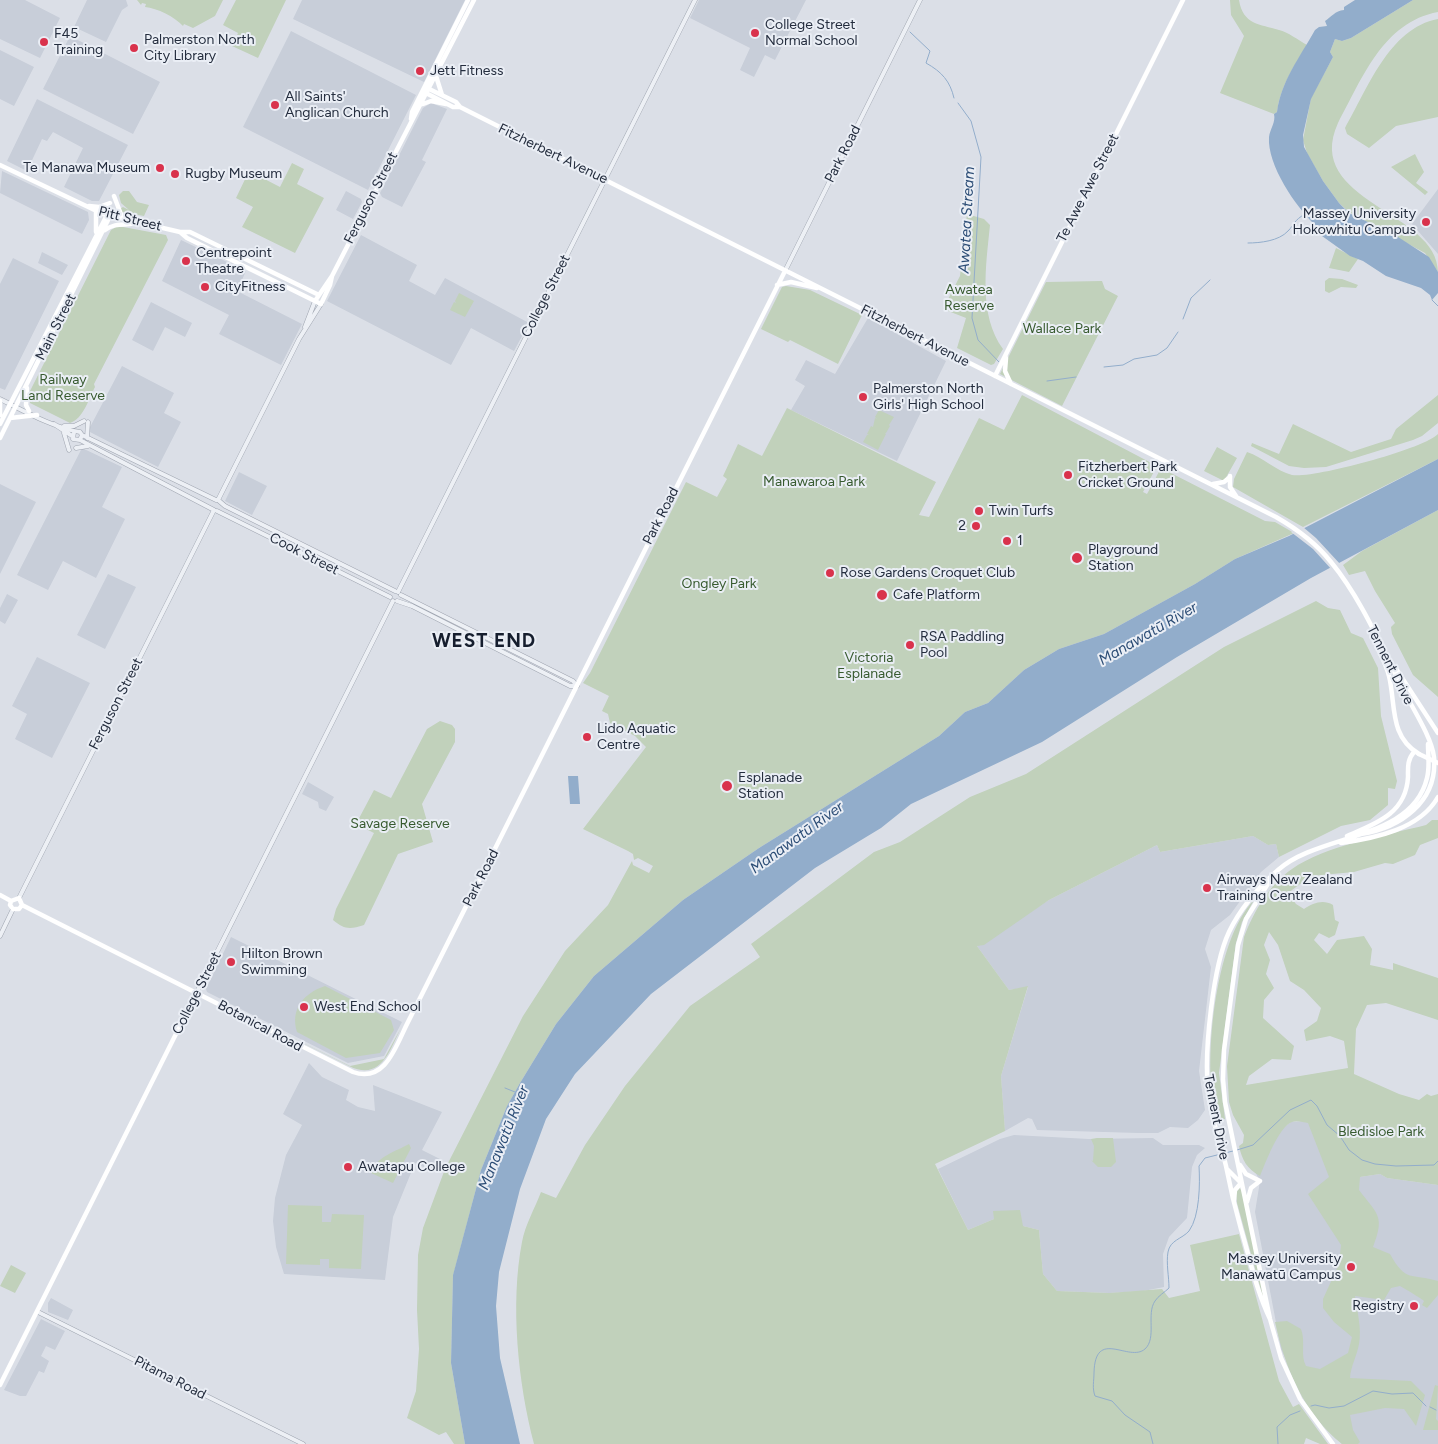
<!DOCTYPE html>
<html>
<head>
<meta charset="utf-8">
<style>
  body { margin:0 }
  canvas { display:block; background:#dbdfe7 }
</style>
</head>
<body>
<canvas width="1438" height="1444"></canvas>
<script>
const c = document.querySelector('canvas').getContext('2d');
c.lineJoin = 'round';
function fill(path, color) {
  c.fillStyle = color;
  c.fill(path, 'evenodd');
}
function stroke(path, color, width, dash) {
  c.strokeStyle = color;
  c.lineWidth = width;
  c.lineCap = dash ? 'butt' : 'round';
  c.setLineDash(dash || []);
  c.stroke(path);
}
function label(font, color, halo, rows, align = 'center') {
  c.font = font + ' Figtree,sans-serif';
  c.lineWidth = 4;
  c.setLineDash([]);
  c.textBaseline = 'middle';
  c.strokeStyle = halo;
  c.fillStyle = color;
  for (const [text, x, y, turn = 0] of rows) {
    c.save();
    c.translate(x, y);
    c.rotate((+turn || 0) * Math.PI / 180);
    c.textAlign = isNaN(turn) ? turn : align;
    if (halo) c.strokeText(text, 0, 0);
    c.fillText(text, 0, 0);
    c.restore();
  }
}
const built = new Path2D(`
  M0,0H25L60,18L40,58L0,39Z
  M87,0H126L128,6L122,10L106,42L74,27Z
  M302,0H465L424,82L293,19Z
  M699,0H806L775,60L765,55L754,77L740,70L750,48L690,18Z
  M291,31L416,95L368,190L243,127Z
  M70,36L160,82L133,134L43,89Z
  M0,50L34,67L14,106L0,99Z
  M37,99L128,145L99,201H92L64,187L83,148L53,132L47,141L42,139L27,171L7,161Z
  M431,103L447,109L422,160L426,162L402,207L382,197L380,193L423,108Z
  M2,171L88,212L89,220L82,234L0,193Z
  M1438,189V254L1412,224Z
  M346,191L361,199L362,202L353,219L336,210Z
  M361,235L417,265L409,281L435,295L445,278L529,323L514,351L471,328L451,365L327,301Z
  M181,240L246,271L237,291L302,324L281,365L219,334L229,315L162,281Z
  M42,252L68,265L62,275L38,263Z
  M13,258L59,281L5,390L0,388V284Z
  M151,302L192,323L185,337L165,327L153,351L132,340Z
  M868,318L946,361L897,461L791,410L805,386L795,380L806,360L835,374Z
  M122,366L174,393L164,413L181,422L158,467L88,431Z
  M82,448L122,467L102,507L125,519L96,578L63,561L48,590L17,575Z
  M239,472L267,486L252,515L225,501Z
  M0,484L36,502L0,574Z
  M108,574L136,587L105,649L77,635Z
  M7,594L18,600L5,624L0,621V608Z
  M37,657L90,683L52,758L15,739L27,714L12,706Z
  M308,782L334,797L326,811L319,808L318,802L302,794Z
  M1253,836L1268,845L1276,844L1279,857L1261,872L1230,915L1211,930L1205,949L1211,967L1199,1071L1205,1110L1198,1120L1188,1128L1170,1127L1158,1133H1138L1037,1130L1032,1119L1028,1118L1005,1131L1001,1076L1028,987L1009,990L977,946L1049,900L1157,845L1160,852Z
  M231,937L402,1022L384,1056L348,1063L207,992L206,989Z
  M309,1063L322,1077L349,1090L346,1100L358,1107L375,1111L373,1085L442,1112L422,1150L440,1159L434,1172L415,1163L393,1217L385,1280L284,1274L276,1247L273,1221L275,1198L286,1155L302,1125L283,1114Z
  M1315,1120L1360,1177L1380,1174L1387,1178L1438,1185V1444H1342L1321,1422L1305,1401L1281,1349L1255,1212L1260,1181L1246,1155L1291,1122Z
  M1014,1135L1089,1139L1153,1138L1163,1145H1199L1205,1148L1197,1155L1192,1167L1187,1218L1169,1237L1163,1254L1164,1287L1143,1291L1109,1293L1057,1291L1043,1274L1039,1230L1023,1226L994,1211V1219L968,1230L938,1169L1000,1139Z
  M51,1298L73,1310L68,1320L48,1312V1303Z
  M41,1319L65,1331L55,1350L46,1346L41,1356L49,1361L44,1373L39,1371L26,1396H20L4,1390Z`);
const green = new Path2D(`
  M137,0H223L215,16L193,28L184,24L183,26C175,17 157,8 145,7L146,4L142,3L141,5Z
  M236,0H286L258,58L232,46L238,33L223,25Z
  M1230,0H1239C1243,25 1260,24 1279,30C1288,32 1298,40 1307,45C1294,66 1280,87 1277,112L1274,114L1220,93L1244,36L1231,15Z
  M1413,0H1438V12C1383,22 1362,79 1338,123C1302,202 1438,211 1438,272L1425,253L1349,212L1339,203L1323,181L1307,153L1303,140L1311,98L1333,57L1330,52L1335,39L1342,41L1351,38Z
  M1438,19V117L1396,126L1369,148L1347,134L1345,128C1367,90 1389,28 1438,19Z
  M1415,154L1424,172L1416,183L1428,192L1425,195L1391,167Z
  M292,163L304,169L297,184L324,198L295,253L242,227L253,207L236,198L249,171L280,187Z
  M123,191H129L137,202L149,205L144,216L122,212L120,209L123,207L129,210L121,203L119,195Z
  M967,214L984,219L990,225C986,265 978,315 1003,349L994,364L991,365L957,348L966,318L943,309L960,276Z
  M118,226L166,235L168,240L94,384L95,387C89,399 83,419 70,423L30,403L29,393L111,230Z
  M1336,248L1358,259L1349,272L1329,268Z
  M1329,278L1342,279L1358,285L1356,288L1341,287L1329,293L1325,291V281Z
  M1102,281L1105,289L1118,296L1062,406L1000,374L1046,282Z
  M786,286L810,290L862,315L838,364L790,340L788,342L761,329L782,287Z
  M459,293L474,301L465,317L450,310L454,302L456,303L455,301Z
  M1022,395L1157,466L1143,492L1147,494L1161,468L1265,521L1275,522L1294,533L1235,559L1195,584L1104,634L1059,649L1024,670L988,703L965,712L939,736L759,848L683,900L594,976L556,1024L520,1083L507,1106L481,1170L453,1276L451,1363L465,1444H454L446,1432L439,1435L407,1418L416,1391L419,1349L417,1310L418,1255L423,1228L445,1169L523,1016L565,951L608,905L632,861L633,865L649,873L653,866L638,858L634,860L633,854L628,851L583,829L646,747L635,736L610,723L608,714L602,711L609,696L583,683L590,673L686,482L717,497L727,479L723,476L738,444L762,456L787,408L936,482L919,515L929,517L979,418L1004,430Z
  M1438,395V423L1422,436L1413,440L1326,467L1304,468L1289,466L1251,446L1252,443L1279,454L1293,424L1351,452L1391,439L1396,429Z
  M879,410L894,417L889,425L890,426L886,433H885L886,434L878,450L863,442L867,435H869L867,434L871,426L873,427L875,418L877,419L875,417Z
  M1438,434V459L1303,527L1233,487L1234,479L1247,452C1263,457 1276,471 1292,475C1312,479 1424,449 1438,434Z
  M1217,447L1237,458L1224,481L1204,471Z
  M1438,510V697L1413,675L1392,634L1391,627L1395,623L1375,591L1365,571L1349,575L1343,565L1362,551Z
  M1316,601L1328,608L1340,610L1351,633L1363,638L1378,668L1381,716L1397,781L1395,789L1388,788V805L1370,820L1341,826L1279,857L1276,844L1268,845L1253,836L1160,852L1157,845L1049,900L984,945L977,946L1009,990L1028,986L1001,1076L1005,1131L935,1164L968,1230L994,1219L993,1211L1020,1210L1023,1226L1039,1230L1043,1274L1057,1291L1109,1293L1162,1289L1169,1298L1200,1291L1190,1245L1239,1234L1279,1381L1293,1407L1299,1404L1328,1444H1320L1306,1438L1304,1444H534C518,1383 510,1304 522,1242C525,1225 535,1208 541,1192L556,1198L585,1145L625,1086L690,1006L760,957L751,944L874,852L900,842L970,797L1026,774L1224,647Z
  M440,721L452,725L455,729V742L422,804L433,842L398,854L364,925C349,930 344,929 333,920L336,909L374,833L356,824L374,790L391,798L427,729Z
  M1432,820H1438V838L1420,845L1415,855L1393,864L1385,863L1354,872L1311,876L1288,893L1296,904L1304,909C1313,903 1323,899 1333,905L1335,920L1339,922L1335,935L1329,938L1319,933L1314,940L1327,954L1337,940L1364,936L1372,949L1370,965L1393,970V963L1438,978V1020L1386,1003L1367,1005L1356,1029L1354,1074L1399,1094L1419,1100L1427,1094L1431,1096L1438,1094V1185L1387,1178L1380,1174L1360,1177L1359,1190C1378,1215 1385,1216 1373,1247L1390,1254C1406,1283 1411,1273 1438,1281V1295L1427,1308L1422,1305L1424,1301C1422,1299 1404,1288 1400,1286L1391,1288L1384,1300L1355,1296C1357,1311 1362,1328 1359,1344C1357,1356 1351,1365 1350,1378L1411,1381L1425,1395L1416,1426L1404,1409L1385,1408L1350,1415L1353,1430L1360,1442L1358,1444H1342C1304,1414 1285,1368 1275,1322L1287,1321L1301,1329C1306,1342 1300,1355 1306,1366L1320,1369L1348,1353L1352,1337L1334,1322L1323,1308V1299L1339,1264L1341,1245L1308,1194L1329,1177L1308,1123C1303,1122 1297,1120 1292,1122C1279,1126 1265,1164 1260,1176C1247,1169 1242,1160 1239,1146L1243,1143L1244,1135L1233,1115L1229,1102L1227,1066L1244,937C1254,911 1269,885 1292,869C1324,846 1387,835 1426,825ZM1269,932L1278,945L1290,981L1304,990L1321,1008L1317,1021L1304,1030L1306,1041L1330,1036L1344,1041L1348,1068L1246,1085L1249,1076L1272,1059L1291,1060L1294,1046L1263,1018L1264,1000L1274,988L1266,974L1270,960L1264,945Z
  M1254,900L1242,922L1236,943L1219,1073L1225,1119L1216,1120C1202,1067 1214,940 1254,900Z
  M325,986L391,1020L394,1030L380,1053L346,1058L297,1032C290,1009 304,993 325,986Z
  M267,1025L350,1066L384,1059L402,1026C390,1049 382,1082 349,1066Z
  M1097,1138H1113L1116,1162L1111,1167H1098L1091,1160L1093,1161L1094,1146L1091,1139Z
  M409,1144L411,1148L393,1183L371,1173C375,1157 397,1151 409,1144Z
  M1240,1188L1242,1192L1267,1312L1237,1203L1236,1192Z
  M288,1205L322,1206V1222H331L332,1214L364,1215L361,1269L329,1268V1259H320V1265L286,1264Z
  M11,1265L26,1273L15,1293L0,1286Z
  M1435,1385L1438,1386L1436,1419L1438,1421V1430H1423Z`);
const water = new Path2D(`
  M1355,0H1413L1351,38L1342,41L1335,39L1330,52L1333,57L1311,99L1303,135L1304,147L1323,181L1339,203L1349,213L1395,235L1429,257L1438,272V293L1432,300L1430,295L1421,288L1386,276L1363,261L1350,256L1315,231V225C1296,207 1267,165 1269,137C1270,129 1276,122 1274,114L1277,112C1281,81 1300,57 1315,30L1319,27L1327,26L1325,21C1331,17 1335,11 1344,10V7Z
  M1438,459V510L1311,578L1177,657L1042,742L911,804L881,828L815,868L651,994L575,1074L546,1119L520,1189L499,1272L496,1306L500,1358L520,1444H465L451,1363L453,1275L481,1170L507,1106L520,1083L556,1024L594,976L683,900L759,848L939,736L965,712L988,703L1024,670L1059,649L1104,634L1195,584L1235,559L1289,536Z
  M568,776H578L580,804H570Z`);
const pier = new Path2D(`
  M1303,527L1316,538L1341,565L1332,570L1313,549L1291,532Z`);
const stream = new Path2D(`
  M910,32L930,51L926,63C942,72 950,81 954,98
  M958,103L971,121L981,157L972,318L978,340L999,362
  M1248,243C1260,243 1279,241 1288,231C1295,224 1293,221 1305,214
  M1432,300L1438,306
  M1183,319L1191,298L1210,280
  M1104,367L1123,365L1134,359L1157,355L1167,348L1178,332
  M1047,381L1076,377
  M505,1088L515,1092
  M1237,1150L1253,1145L1290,1110L1311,1100L1317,1106L1327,1125L1340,1136L1349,1150L1362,1160L1375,1164L1396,1166L1434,1165L1438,1161
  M1225,1153L1233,1151
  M1311,1406L1315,1405L1329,1408L1344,1406L1373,1391L1392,1394L1413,1393L1426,1406
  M1430,1407L1436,1410
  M1153,1444L1150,1432L1125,1415L1112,1401L1095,1396C1092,1388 1094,1381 1094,1373C1095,1327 1129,1363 1145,1349C1157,1338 1146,1314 1155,1301C1158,1296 1165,1292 1169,1288C1169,1277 1166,1263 1168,1252C1170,1240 1182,1239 1189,1231C1200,1216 1200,1183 1199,1166L1205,1158L1221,1154
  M1278,1444L1277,1427L1290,1415L1300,1411`);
const tertiary = new Path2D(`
  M785,271L920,0
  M305,327L315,301
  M0,399C24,411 54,428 80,432L82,435L80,440L73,439L74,432
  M54,424L72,436
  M64,426H74L84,421
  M64,433L69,450
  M82,435L216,500
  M87,438L88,422
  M80,440L214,510
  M76,448L88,446
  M218,500L299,339L321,304
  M218,500L225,506L395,591
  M217,511L390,597
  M398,592L695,0
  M401,595L573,681L577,686
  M397,601L412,606L570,686H577
  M19,898L214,510
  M0,936L13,909
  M196,994L393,601
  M38,1312L303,1444`);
const secondary = new Path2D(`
  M436,76L442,95
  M425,87L456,102L460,107L1276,517C1297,529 1316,543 1331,562C1363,601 1383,651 1406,695C1415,712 1432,739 1434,757C1438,802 1400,828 1361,834
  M426,93L453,107H460
  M423,104L431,101L446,104
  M411,119L412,112L468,0
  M0,165L103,214L180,232L187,238L321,304L330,285L332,276
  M114,196L122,217
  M89,206L99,207L110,203
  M96,211V232
  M105,230C117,221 127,227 140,222
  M180,232H190L319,295
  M777,285L791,282L817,288
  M315,301L332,276L474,0
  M1006,358L1005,371L1011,384
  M995,376L1183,0
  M27,388L26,405L29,411
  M0,401V415
  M10,418L37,415
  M0,424L107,215
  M0,438L110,216
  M1230,476V487L1236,496
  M1213,484L1224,482L1230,477
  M1374,639C1379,651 1386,664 1389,676C1396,705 1389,736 1419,754
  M1395,667L1438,733
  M1347,836C1375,824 1406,814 1408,777C1408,768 1407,760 1414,752
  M1341,843C1376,838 1420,829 1438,797
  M1269,882L1246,919L1238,945L1224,1050L1223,1079L1225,1102L1270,1319L1281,1358L1300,1399L1333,1444
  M0,895L11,901
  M11,901L10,905L13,909H19L22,905
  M11,901L19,898L22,905
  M22,905L353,1072C384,1083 395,1049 406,1026L785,271
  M1240,1165L1246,1174L1260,1181L1251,1188L1247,1202
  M1227,1169L1241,1183L1235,1190L1234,1200
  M1270,1319C1256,1290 1250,1259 1241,1229C1235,1208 1230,1187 1226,1166C1220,1141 1210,1115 1208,1089C1204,1051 1213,966 1229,932C1240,909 1259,887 1278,870C1319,833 1412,841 1427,778C1430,767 1428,756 1428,744
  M0,1385L196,994`);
const secondaryBridge = new Path2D(`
  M1419,754L1438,763`);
const markers = [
  [755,33,5,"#d9324c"],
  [44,42,5,"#d9324c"],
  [134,48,5,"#d9324c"],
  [420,71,5,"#d9324c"],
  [275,105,5,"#d9324c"],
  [160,168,5,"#d9324c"],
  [175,174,5,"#d9324c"],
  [1426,222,5,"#d9324c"],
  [186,261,5,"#d9324c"],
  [205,287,5,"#d9324c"],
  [863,397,5,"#d9324c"],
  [1068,475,5,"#d9324c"],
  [979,511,5,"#d9324c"],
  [976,526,5,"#d9324c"],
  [1007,541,5,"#d9324c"],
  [1077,558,6,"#d9324c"],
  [830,573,5,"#d9324c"],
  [882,595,6,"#d9324c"],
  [910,645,5,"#d9324c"],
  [587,737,5,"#d9324c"],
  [727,786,6,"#d9324c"],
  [1207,888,5,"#d9324c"],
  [231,962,5,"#d9324c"],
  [304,1007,5,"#d9324c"],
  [348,1167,5,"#d9324c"],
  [1351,1267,5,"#d9324c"],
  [1414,1306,5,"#d9324c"]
];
const poiNames = [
  ["College Street",765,25],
  ["Normal School",765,41],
  ["F45",54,34],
  ["Training",54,50],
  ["Palmerston North",144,40],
  ["City Library",144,56],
  ["Jett Fitness",430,71],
  ["All Saints'",285,97],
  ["Anglican Church",285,113],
  ["Te Manawa Museum",150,168,"right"],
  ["Rugby Museum",185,174],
  ["Massey University",1416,214,"right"],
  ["Hokowhitu Campus",1416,230,"right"],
  ["Centrepoint",196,253],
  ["Theatre",196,269],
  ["CityFitness",215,287],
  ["Palmerston North",873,389],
  ["Girls' High School",873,405],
  ["Fitzherbert Park",1078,467],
  ["Cricket Ground",1078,483],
  ["Twin Turfs",989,511],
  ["2",966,526,"right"],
  ["1",1017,541],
  ["Playground",1088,550],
  ["Station",1088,566],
  ["Rose Gardens Croquet Club",840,573],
  ["Cafe Platform",893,595],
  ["RSA Paddling",920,637],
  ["Pool",920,653],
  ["Lido Aquatic",597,729],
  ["Centre",597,745],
  ["Esplanade",738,778],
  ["Station",738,794],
  ["Airways New Zealand",1217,880],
  ["Training Centre",1217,896],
  ["Hilton Brown",241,954],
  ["Swimming",241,970],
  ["West End School",314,1007],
  ["Awatapu College",358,1167],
  ["Massey University",1341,1259,"right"],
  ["Manawatū Campus",1341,1275,"right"],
  ["Registry",1404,1306,"right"]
];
const streetNames = [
  ["Fitzherbert Avenue",553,154,26],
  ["Park Road",843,154,-63],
  ["Te Awe Awe Street",1088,188,-63],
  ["Ferguson Street",371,198,-63],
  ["Pitt Street",130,219,14],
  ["College Street",546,296,-63],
  ["Main Street",56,327,-63],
  ["Fitzherbert Avenue",915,336,27],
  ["Park Road",661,516,-63],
  ["Cook Street",304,554,27],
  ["Tennent Drive",1390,665,63],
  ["Ferguson Street",116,704,-63],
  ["Park Road",481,878,-63],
  ["College Street",197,993,-63],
  ["Botanical Road",260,1026,28],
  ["Tennent Drive",1216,1117,79],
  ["Pitama Road",170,1378,27]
];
const parkNames = [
  ["Awatea",969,290],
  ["Reserve",969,306],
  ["Wallace Park",1062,329],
  ["Railway",63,380],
  ["Land Reserve",63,396],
  ["Manawaroa Park",814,482],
  ["Ongley Park",719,584],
  ["Victoria",869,658],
  ["Esplanade",869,674],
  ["Savage Reserve",400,824],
  ["Bledisloe Park",1381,1132]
];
const waterNames = [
  ["Awatea Stream",967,220,-87],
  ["Manawatū River",1148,634,-30],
  ["Manawatū River",797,838,-36],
  ["Manawatū River",504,1138,-68]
];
const districtNames = [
  ["WEST END",484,641]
];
fill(built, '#c8ced9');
fill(green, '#c1d1bb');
fill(water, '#92adcb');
fill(pier, '#dbdfe7');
stroke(stream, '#92adcb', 1);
stroke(tertiary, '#a0a6b1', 5);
stroke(tertiary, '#edf0f5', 4);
stroke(secondary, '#fff', 4.5);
stroke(secondaryBridge, '#fff', 4.5);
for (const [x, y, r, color] of markers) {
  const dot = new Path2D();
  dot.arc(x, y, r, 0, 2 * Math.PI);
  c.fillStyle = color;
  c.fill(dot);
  stroke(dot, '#eaeef5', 2);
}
label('14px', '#242d3e', '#eaeef5', poiNames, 'left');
label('14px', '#242d3e', '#eaeef5', streetNames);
label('14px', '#385b30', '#eaeef5', parkNames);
label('italic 15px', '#2b4c75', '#eaeef5', waterNames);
c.letterSpacing = '1px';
label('bold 19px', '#161e2e', '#eaeef5', districtNames);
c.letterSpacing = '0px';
</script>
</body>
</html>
